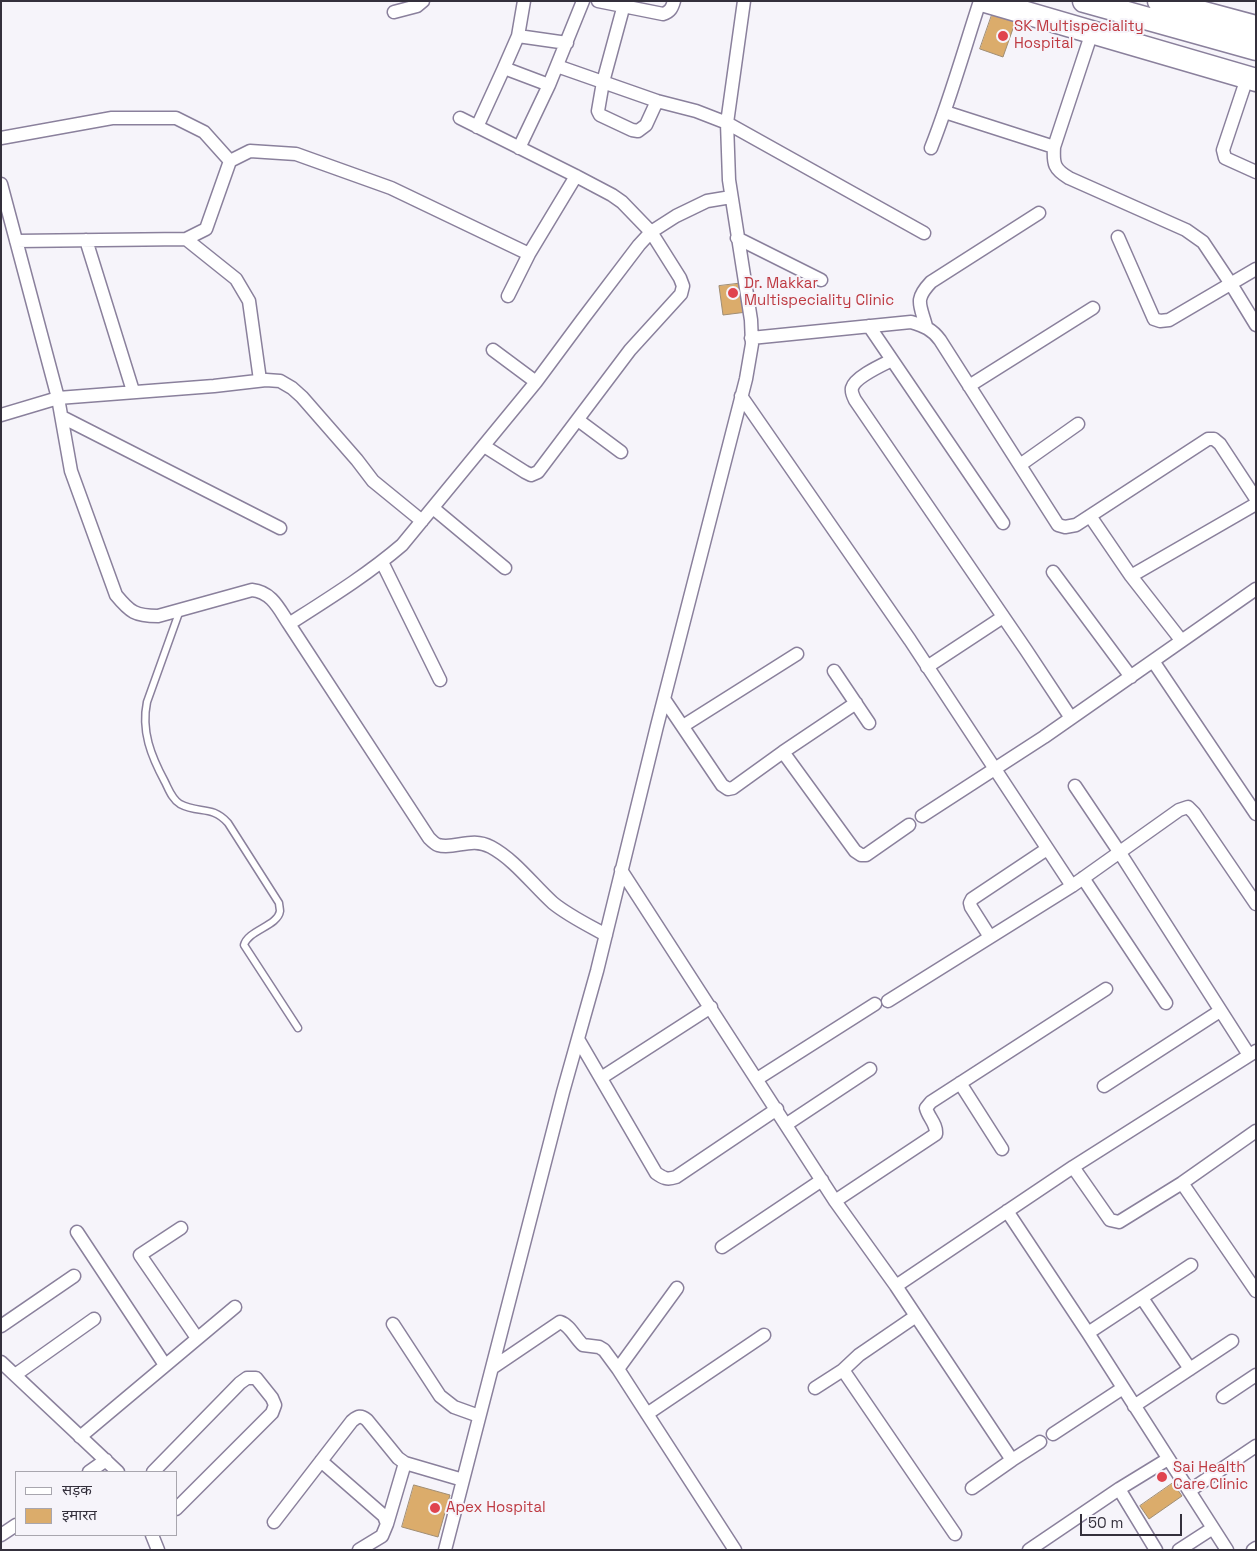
<!DOCTYPE html>
<html>
<head>
<meta charset="utf-8">
<style>
  body { margin:0 }
  #map { position:relative; width:1257px; height:1551px; overflow:hidden; background:#f6f4fa; font-family:"Space Grotesk","Noto Sans Devanagari",sans-serif }
  canvas { display:block }
  .frame { position:absolute; inset:0; border:2px solid #34303c; pointer-events:none }
  .legend { position:absolute; left:15px; top:1471px; width:162px; height:65px; box-sizing:border-box; background:#f6f4fa; border:1px solid #a8a6ae; margin:0; padding:6px 9px; list-style:none; font-size:15px; color:#34303c }
  .legend li { display:flex; align-items:center; gap:10px; height:25px }
  .legend b { width:25px; border:1px solid #a8a6ae }
  .scale { position:absolute; left:1080px; top:1514px; width:102px; height:22px; box-sizing:border-box; border:2px solid #34303c; border-top:0; padding-left:6px; font-size:15px; line-height:18px; white-space:nowrap; color:#34303c; -webkit-text-stroke:4px #f6f4fa; paint-order:stroke }
</style>
</head>
<body>
<div id="map">
<canvas width="1257" height="1551"></canvas>
<div class="frame"></div>
<ul class="legend">
<li><b style="height:6px;background:#fff"></b>सड़क</li>
<li><b style="height:14px;background:#dbac6b"></b>इमारत</li>
</ul>
<div class="scale">50 m</div>
</div>
<script>
const c = document.querySelector('canvas').getContext('2d');
c.lineJoin = 'round';
function fill(path, color) {
  c.fillStyle = color;
  c.fill(path, 'evenodd');
}
function stroke(path, color, width, dash) {
  c.strokeStyle = color;
  c.lineWidth = width;
  c.lineCap = dash ? 'butt' : 'round';
  c.setLineDash(dash || []);
  c.stroke(path);
}
function label(font, color, halo, rows, align = 'center') {
  c.font = font + ' "Space Grotesk",sans-serif';
  c.lineWidth = 4;
  c.setLineDash([]);
  c.textBaseline = 'middle';
  c.strokeStyle = halo;
  c.fillStyle = color;
  for (const [text, x, y, turn = 0] of rows) {
    c.save();
    c.translate(x, y);
    c.rotate((+turn || 0) * Math.PI / 180);
    c.textAlign = isNaN(turn) ? turn : align;
    if (halo) c.strokeText(text, 0, 0);
    c.fillText(text, 0, 0);
    c.restore();
  }
}
const building = new Path2D(`
  M993,12L1016,20L1003,57L980,49Z
  M744,283L747,312L723,315L719,286Z
  M1173,1483L1182,1496L1149,1519L1140,1506Z
  M414,1485L450,1495L438,1537L402,1527Z`);
const lane = new Path2D(`
  M180,610L147,702C141,731 151,756 165,782C169,790 172,799 180,804C199,814 212,805 228,823L279,903C279,904 280,910 280,911C278,926 248,930 244,945L298,1028`);
const street = new Path2D(`
  M524,1L518,36L504,68L549,85L583,1
  M598,1L663,14C670,12 672,8 674,1
  M625,1L603,82L598,111L600,115L632,130L638,131L646,125L657,101
  M394,12L417,6L423,1
  M1092,32L1054,147C1053,164 1054,169 1069,178L1186,230L1203,242L1231,284L1256,325
  M518,36L567,43
  M557,66L657,101L696,111L727,123L924,233
  M1247,78L1223,150L1225,158L1256,172
  M945,112L1054,147
  M460,118L576,176L612,195L622,202L651,232L680,278L683,286L681,294L630,350L538,472L531,475L525,472L484,446
  M477,127L504,68
  M1,138L112,118H176L204,132L230,161
  M519,148L549,85
  M931,148C950,100 964,50 980,1
  M1,184L58,398L71,471L116,595C130,612 135,616 158,616L252,590C272,592 279,609 289,624L429,838C431,840 435,844 438,845C455,850 471,836 491,847C515,860 533,885 553,903C569,916 588,925 606,935
  M1118,237L1154,319L1160,321L1169,320L1256,269
  M737,238L821,280
  M186,239L236,279L249,301L260,380
  M86,240L133,391
  M16,241L186,239L206,229L230,161L250,151L296,154L391,188L529,254
  M508,296L529,254L576,176
  M869,326L1003,523
  M926,326C920,304 914,300 931,282L1039,213
  M751,338L911,322C924,326 932,329 940,340L1058,525L1065,527L1076,525L1208,439H1214L1220,444L1256,499
  M493,350L536,382
  M892,360C882,365 855,377 852,388C851,392 853,396 855,400L1026,650L1071,718
  M969,386L1093,308
  M741,396L910,640L1072,886
  M1,415L58,398L214,386L266,380L280,381L292,388L302,397L357,460L373,481L422,521
  M62,417L280,528
  M578,420L621,452
  M1020,465L1078,424
  M433,508L505,568
  M1090,516L1131,576L1181,640
  M382,562L440,680
  M1053,572L1131,677
  M1131,576L1256,504
  M289,624C328,599 367,575 402,545L536,382L582,320L639,245L651,232L676,216L707,201L731,197
  M1153,661L1256,814
  M927,667L1003,617
  M834,671L869,723
  M664,699L722,785L728,789L733,788L783,752L855,851L861,855H866L909,825
  M683,726L797,654
  M783,752L856,703
  M1075,786L1120,853L1249,1055
  M922,816L1044,737L1256,589
  M621,870L835,1201L896,1286L1073,1167L1256,1051
  M1083,878L1166,1003
  M990,937L971,907L970,903L972,899L1047,849
  M888,1001L1072,886L1179,810L1188,807L1194,813L1256,904
  M578,1039L656,1173C663,1178 667,1180 676,1177L777,1109
  M601,1078L711,1007
  M757,1079L875,1004
  M960,1083L1002,1149
  M1104,1086L1220,1011
  M787,1124L870,1069
  M1073,1167L1110,1220L1119,1222L1182,1183L1256,1131
  M1182,1183L1256,1291
  M835,1201L936,1134C937,1124 928,1117 926,1108L931,1102L1106,989
  M1007,1211L1088,1333L1227,1550
  M181,1228L140,1255L197,1338
  M77,1232L165,1365
  M722,1247L822,1180
  M896,1286L1012,1460L972,1488
  M1142,1298L1190,1369
  M916,1316L859,1355L843,1370L955,1534
  M393,1324L440,1396L454,1407L479,1416
  M1,1326L74,1276
  M1088,1333L1191,1265
  M1,1362L118,1472
  M492,1368L560,1322C570,1325 575,1338 583,1345L599,1347L604,1350L618,1369L677,1288
  M618,1369L735,1550
  M15,1375L94,1319
  M815,1388L843,1370
  M1223,1397L1256,1375
  M1134,1406L1232,1341
  M647,1414L764,1335
  M1053,1434L1123,1388
  M80,1437L235,1307
  M1012,1460L1040,1442
  M321,1461L384,1516L387,1524L382,1536L359,1550
  M89,1472L106,1460
  M153,1472L240,1383L247,1378H256L272,1398L275,1405L272,1413L176,1509
  M1119,1489L1156,1550
  M1189,1491L1256,1446
  M274,1522L352,1421C358,1416 361,1415 367,1420L398,1458L405,1463L463,1480
  M387,1524L405,1463
  M1,1535L16,1525
  M152,1535L158,1550
  M445,1550L563,1092L597,971L657,726L746,379L752,344L751,320L729,180L727,123L744,1
  M1029,1550L1119,1489L1168,1459
  M1179,1550L1213,1528
  M1253,1550L1256,1548`);
const highway = new Path2D(`
  M985,1L1256,80
  M1084,1L1256,49
  M1159,1L1256,27`);
const markers = [
  [1003,36,6,"#e0444e"],
  [733,293,6,"#e0444e"],
  [1162,1477,6,"#e0444e"],
  [435,1508,6,"#e0444e"]
];
const healthNames = [
  ["SK Multispeciality",1014,27],
  ["Hospital",1014,44],
  ["Dr. Makkar",744,284],
  ["Multispeciality Clinic",744,301],
  ["Sai Health",1173,1468],
  ["Care Clinic",1173,1485],
  ["Apex Hospital",446,1508]
];
fill(building, '#dbac6b');
stroke(building, '#a08d73', 1);
stroke(lane, '#8a809c', 9);
stroke(street, '#8a809c', 15);
stroke(highway, '#8a809c', 25);
stroke(lane, '#fff', 6);
stroke(street, '#fff', 12);
stroke(highway, '#fff', 22);
for (const [x, y, r, color] of markers) {
  const dot = new Path2D();
  dot.arc(x, y, r, 0, 2 * Math.PI);
  c.fillStyle = color;
  c.fill(dot);
  stroke(dot, '#f6f4fa', 2);
}
label('15px', '#be3a42', '#f6f4fa', healthNames, 'left');
</script>
</body>
</html>
